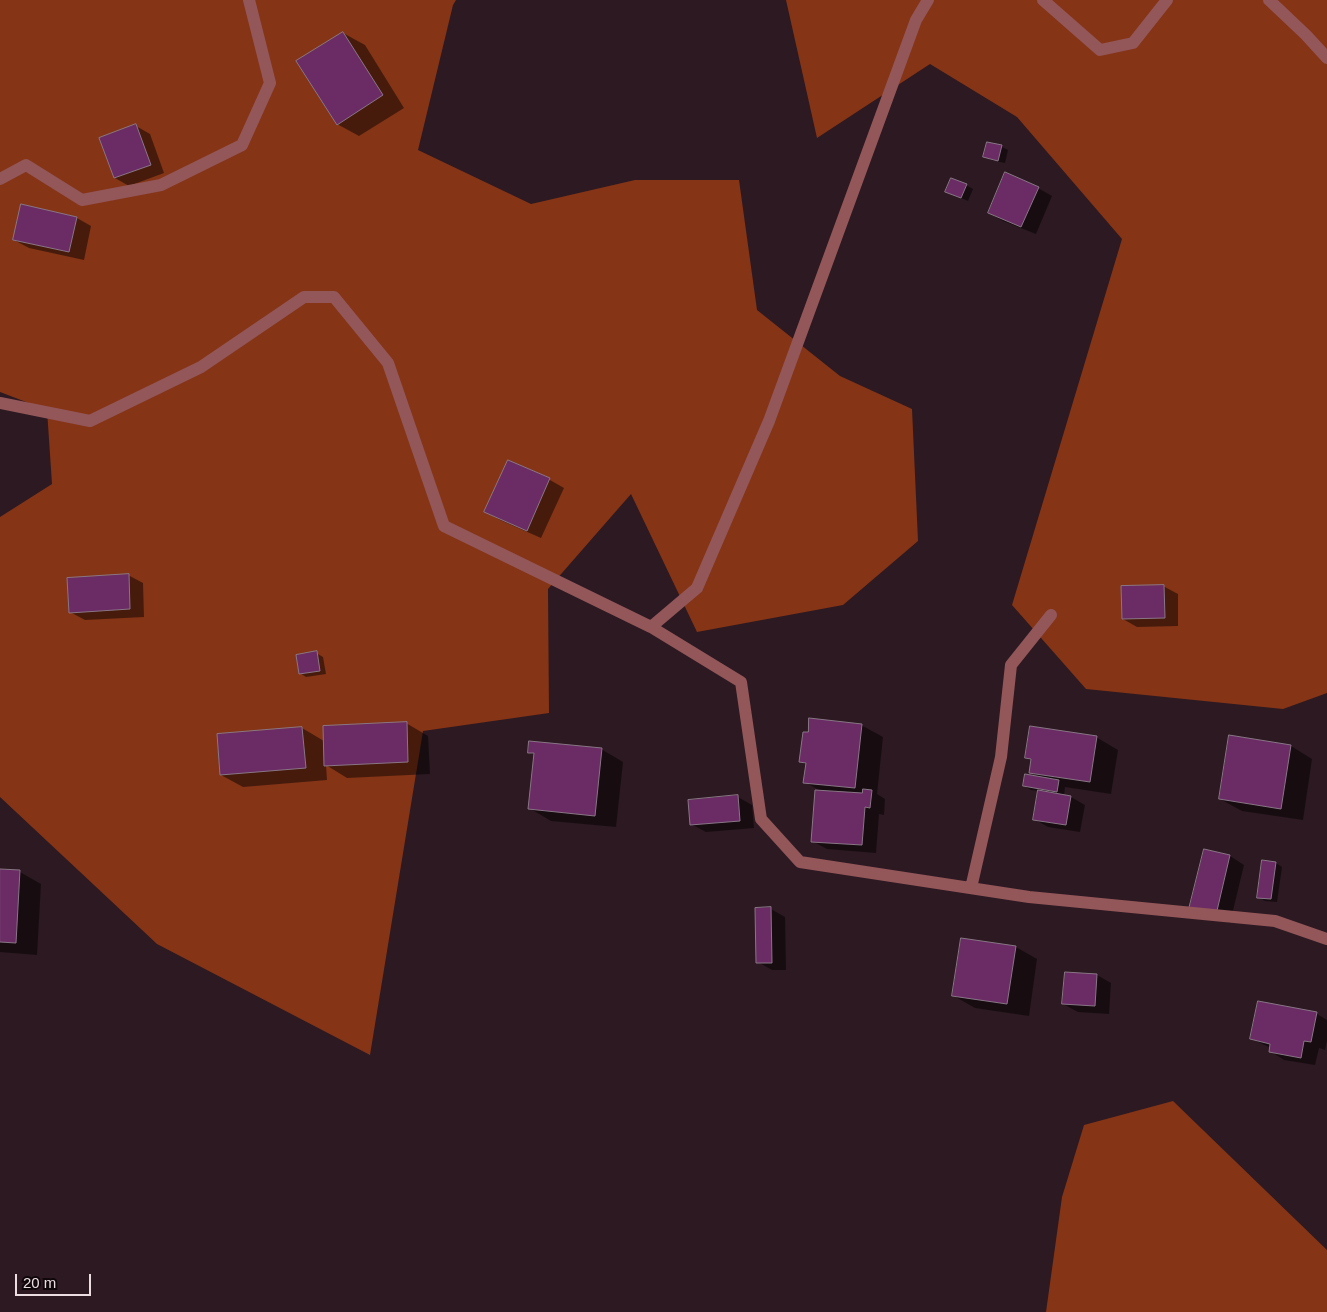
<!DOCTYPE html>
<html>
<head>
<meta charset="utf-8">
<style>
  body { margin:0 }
  #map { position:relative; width:1327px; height:1312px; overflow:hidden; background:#2c1921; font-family:Helvetica,sans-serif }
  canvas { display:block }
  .scale { position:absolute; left:15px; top:1274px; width:76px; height:22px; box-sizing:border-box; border:2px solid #ebdde2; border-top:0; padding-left:6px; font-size:15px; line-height:18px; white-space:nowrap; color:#ebdde2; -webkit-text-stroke:4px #0f070a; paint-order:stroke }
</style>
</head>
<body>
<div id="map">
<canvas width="1327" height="1312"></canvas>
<div class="scale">20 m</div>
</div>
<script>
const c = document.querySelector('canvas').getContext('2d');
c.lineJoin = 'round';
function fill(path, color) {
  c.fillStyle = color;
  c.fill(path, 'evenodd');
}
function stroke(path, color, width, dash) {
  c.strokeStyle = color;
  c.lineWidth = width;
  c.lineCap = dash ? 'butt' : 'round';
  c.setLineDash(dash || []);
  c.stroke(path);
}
const forest = new Path2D(`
  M0,0H456L453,5L418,150L531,204L635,180H739L757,310L840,376L912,409L918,541L843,605L697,632L631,494L548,589L549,713L423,731L370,1055L157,944L0,797V517L52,484L47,410L0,392Z
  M786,0H1327V693L1283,709L1086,689L1012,605L1122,239L1017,117L930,64L817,138Z
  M1173,1101L1327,1250V1312H1046L1062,1197L1084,1125Z`);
const shadow = new Path2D(`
  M343,33L365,45L404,108L359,136L337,124Z
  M136,126L150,134L164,173L129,186L115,178Z
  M1002,147L1008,150L1005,163L991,160L985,156Z
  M966,185L973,189L968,201L947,192Z
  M1038,188L1052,196L1036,234L1003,221L989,213Z
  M77,218L91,226L84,260L29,248L14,240Z
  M509,462L550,480L564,488L541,538L500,520L486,512Z
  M128,575L143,583L144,617L85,620L70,612Z
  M1163,586L1178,594V626L1137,627L1123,619Z
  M316,653L323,657L326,674L306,677L300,673Z
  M406,723L428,736L430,774L347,778L326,765L327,780L243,787L221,775L302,728L324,741Z
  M861,725L883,737L877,794L885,799L884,815L879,814L876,853L827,849L812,841L822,792L805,782L807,765L801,762Z
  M1096,737L1118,750L1111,794L1065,787L1064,796L1071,797L1085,805L1080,832L1048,827L1034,819L1039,791L1031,790L1024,786L1040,778L1031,772L1032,761L1027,758Z
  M1231,737L1291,746L1312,759L1303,820L1242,811L1220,799Z
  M601,749L623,762L616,827L551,821L529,808L535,755L529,752Z
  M738,797L752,805L754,828L706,832L691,824L690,801Z
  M1230,856L1244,865L1230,923L1205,916Z
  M1276,863L1282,867L1277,902L1265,901L1258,897Z
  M0,871L20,872L41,884L37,955L0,952Z
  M771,909L785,917L786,970H772L758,962Z
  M1016,947L1037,959L1029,1016L975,1008L954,996Z
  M1097,975L1111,983L1109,1014L1078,1012L1063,1004Z
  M1259,1002L1317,1014L1327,1020V1041L1325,1050L1319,1048L1315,1065L1284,1060L1270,1051L1271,1048L1252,1039Z`);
const building = new Path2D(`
  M343,32L383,95L337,125L296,61Z
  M136,124L151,165L114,178L99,138Z
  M987,142L1002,145L998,161L983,157Z
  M1005,172L1039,187L1021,227L988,213Z
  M951,178L967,184L961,198L945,192Z
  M21,204L77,217L69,252L13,240Z
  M508,460L550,478L527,531L484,512Z
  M129,574L130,609L69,613L67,578Z
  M1164,585L1165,618L1122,619L1121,586Z
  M317,651L320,671L299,674L296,655Z
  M809,718L862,724L855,788L803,783L806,763L799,762L803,732H808Z
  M407,722L408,762L324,766L323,726Z
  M1030,726L1097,736L1090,782L1029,773L1031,759L1025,758Z
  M302,727L306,768L220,775L217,734Z
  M1229,735L1291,745L1281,809L1219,799Z
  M529,741L602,748L595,816L528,809L534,753H528Z
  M1025,774L1059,780L1057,792L1023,786Z
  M863,789L872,790L870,808L865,807L862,845L811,842L815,790L862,793Z
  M1038,790L1071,796L1066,825L1033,820Z
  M738,795L740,821L690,825L688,800Z
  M1204,849L1230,855L1216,915L1189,909Z
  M1262,860L1276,862L1271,899L1257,898Z
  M0,869L20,870L16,943L0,942Z
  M771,907L772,963H756L755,908Z
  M961,938L1016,946L1007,1004L952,996Z
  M1065,972L1097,974L1095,1006L1062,1004Z
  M1258,1001L1317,1012L1311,1042L1304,1041L1301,1058L1269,1052L1270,1044L1250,1039Z`);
const minor = new Path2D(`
  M1043,0L1100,50L1133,43L1167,0
  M1269,0L1306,35L1327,58
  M0,179L26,165L82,200L161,185L242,145L270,83L249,0
  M0,403L90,421L201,367L304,297H334L388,363L444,526L651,627L741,682L761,819L800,862L1029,897L1275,921L1327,939
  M651,627L697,588L769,421L916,20L928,0
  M971,888L1001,757L1011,665L1051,615`);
fill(forest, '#853416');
fill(shadow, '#0007');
fill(building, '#6b2b65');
stroke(building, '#887685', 1);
stroke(minor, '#935659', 12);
</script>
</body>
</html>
